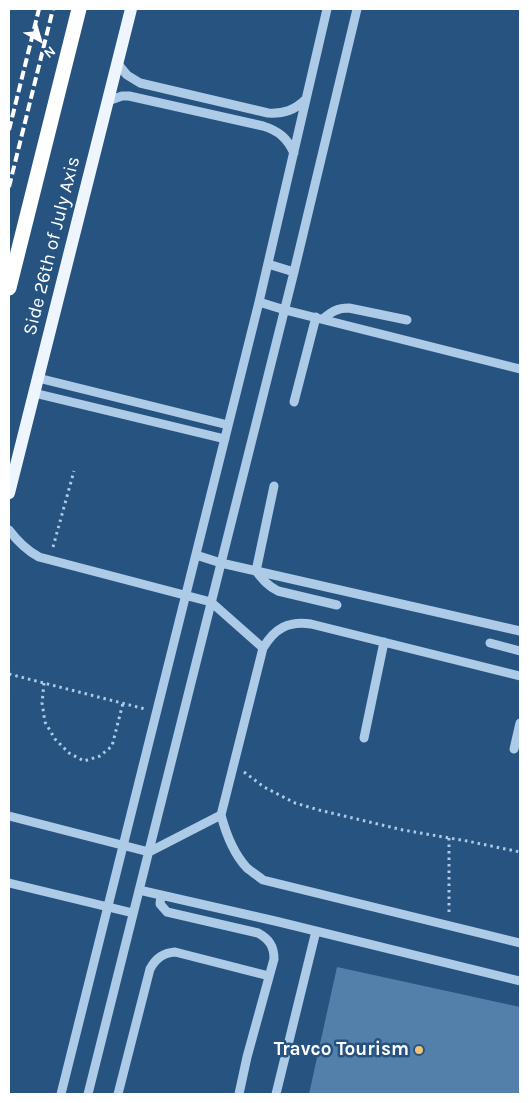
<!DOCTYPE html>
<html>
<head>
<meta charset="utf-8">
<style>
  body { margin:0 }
  #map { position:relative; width:529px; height:1103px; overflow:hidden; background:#265380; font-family:Karla,sans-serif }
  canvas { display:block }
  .frame { position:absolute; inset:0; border:10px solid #fff; pointer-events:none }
  .north { position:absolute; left:15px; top:15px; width:50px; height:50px; -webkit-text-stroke:4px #265380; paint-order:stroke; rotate:141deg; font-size:14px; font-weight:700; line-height:20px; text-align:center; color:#fff }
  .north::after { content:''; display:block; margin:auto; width:18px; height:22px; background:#fff; clip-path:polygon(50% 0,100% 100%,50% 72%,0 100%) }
</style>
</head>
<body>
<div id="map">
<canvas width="529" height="1103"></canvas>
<div class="frame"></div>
<div class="north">N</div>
</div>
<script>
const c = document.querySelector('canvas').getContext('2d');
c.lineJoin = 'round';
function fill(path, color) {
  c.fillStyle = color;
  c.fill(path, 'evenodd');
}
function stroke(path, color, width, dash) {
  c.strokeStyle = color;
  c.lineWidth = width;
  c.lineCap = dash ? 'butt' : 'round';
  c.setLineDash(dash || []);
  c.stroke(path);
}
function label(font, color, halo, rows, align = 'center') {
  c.font = font + ' Karla,sans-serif';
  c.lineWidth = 5;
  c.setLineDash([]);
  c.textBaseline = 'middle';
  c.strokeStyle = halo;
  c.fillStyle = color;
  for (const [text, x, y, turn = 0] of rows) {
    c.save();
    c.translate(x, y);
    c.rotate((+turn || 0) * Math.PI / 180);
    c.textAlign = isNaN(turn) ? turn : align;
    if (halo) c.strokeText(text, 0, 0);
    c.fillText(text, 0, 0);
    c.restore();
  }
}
const building = new Path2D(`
  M337,967L520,1007V1094H309Z`);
const path = new Path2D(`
  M53,547L74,471
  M9,674L145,709
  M44,683L42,703L45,722L55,739L69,753L84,761L100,756L112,746L123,703
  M244,772L264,787L295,803L319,810L403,830L467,841L520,852
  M449,912V838`);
const minor = new Path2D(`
  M117,63L127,75L140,83L268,113C284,114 295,110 306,99
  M108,101L122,96H129L263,126C279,131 287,138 294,153
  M268,264L294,272
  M259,302L285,310L520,369
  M323,319C331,312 337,308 349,308L407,320
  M38,378L228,425
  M34,393L225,439
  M294,402L316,317
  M274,486L256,571C263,580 268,586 278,591L337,605
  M9,530C18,542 26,550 39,557L211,602L263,648
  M196,555L221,563L520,631
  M490,643L520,651
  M520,676L311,624C288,621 275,628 263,648L221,815C226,834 233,853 247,868C252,872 258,876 263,880L520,943
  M364,738L384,642
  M514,749L520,723
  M9,816L149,852L221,815
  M9,883L133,913
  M139,890L275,921L520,981
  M161,895L160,904L167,912L258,933C269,939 274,946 274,959L247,1057L239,1094
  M61,1094L259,302L327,9
  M88,1094L294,272L357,9
  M118,1094L150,969C156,958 163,953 175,952L269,976
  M276,1094L316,931`);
const major = new Path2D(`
  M9,493L131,9`);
const highway = new Path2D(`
  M9,288L79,9`);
const rail = new Path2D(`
  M9,130L39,9
  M9,187L53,9`);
const markers = [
  [419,1050,5,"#efc372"]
];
const streetNames = [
  ["Side 26th of July Axis",52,246,-76]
];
const poiNames = [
  ["Travco Tourism",409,1050]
];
fill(building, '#5280ab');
stroke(path, '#adcae6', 3, [2.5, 4]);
stroke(minor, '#adcae6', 9);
stroke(major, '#eef5fd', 12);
stroke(highway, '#fff', 15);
stroke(rail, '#fff', 4, [9, 4]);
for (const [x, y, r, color] of markers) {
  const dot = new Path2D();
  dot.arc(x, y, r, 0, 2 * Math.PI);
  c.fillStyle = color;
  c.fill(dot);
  stroke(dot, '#265380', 2);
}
label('19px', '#fff', '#265380', streetNames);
label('bold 19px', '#fff', '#265380', poiNames, 'right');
</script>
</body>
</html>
